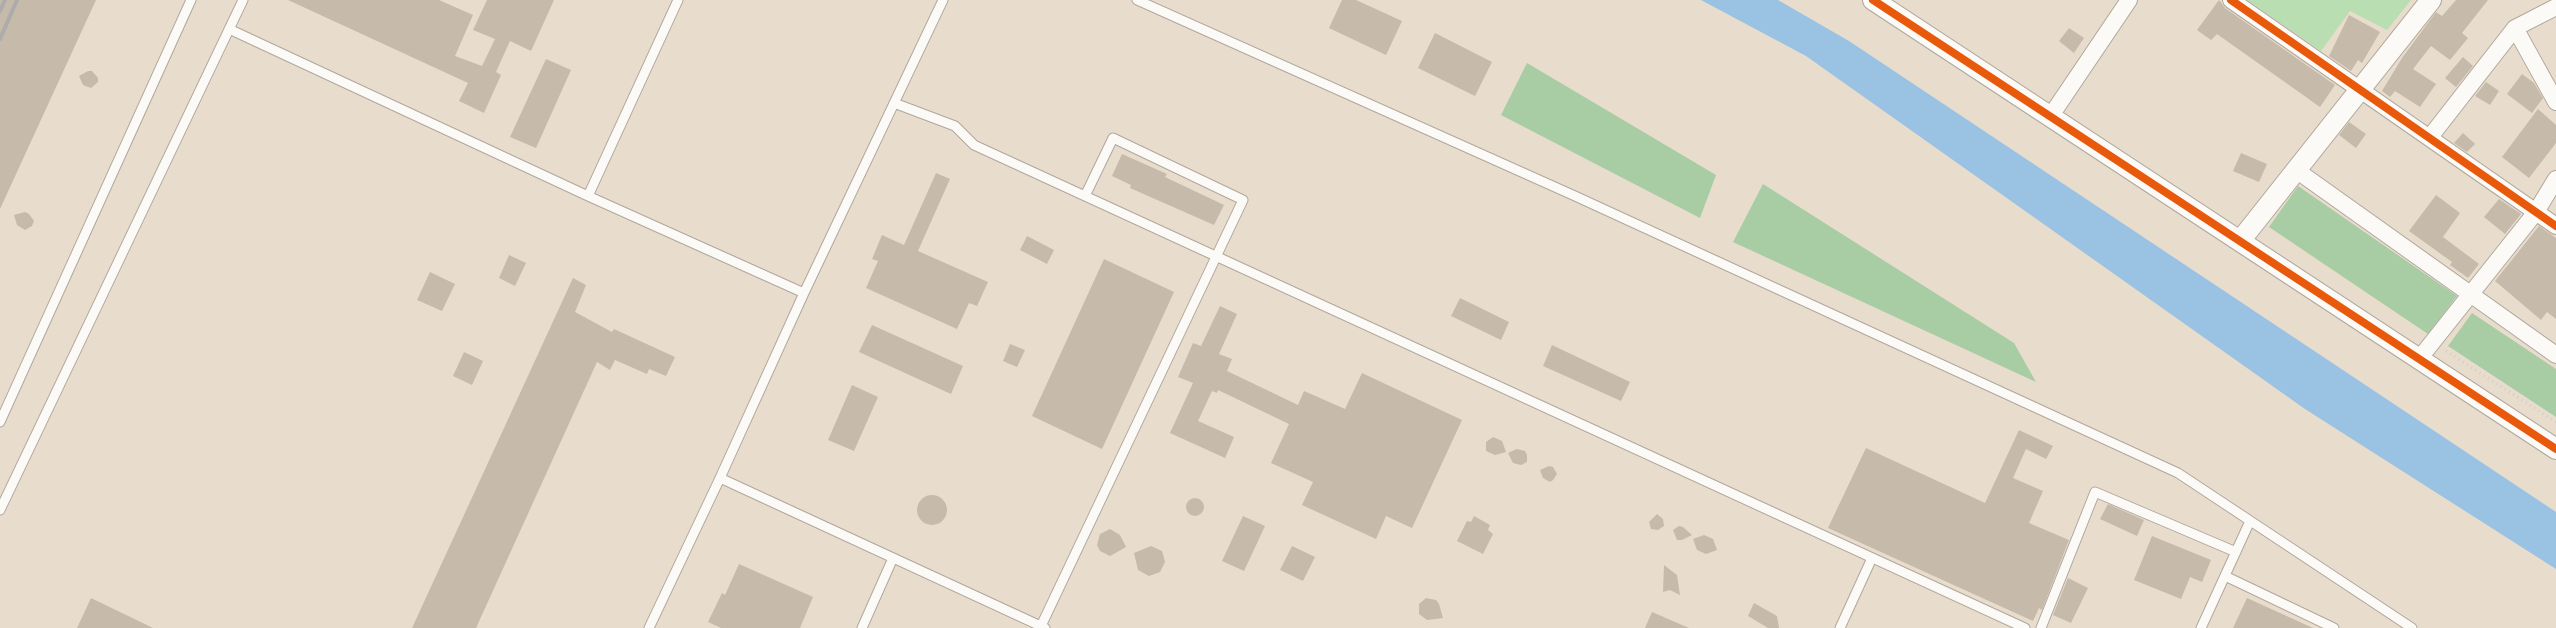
<!DOCTYPE html>
<html>
<head>
<meta charset="utf-8">
<style>
  body { margin:0 }
  canvas { display:block; background:#e8dccc }
</style>
</head>
<body>
<canvas width="2556" height="628"></canvas>
<script>
const c = document.querySelector('canvas').getContext('2d');
c.lineJoin = 'round';
function fill(path, color) {
  c.fillStyle = color;
  c.fill(path, 'evenodd');
}
function stroke(path, color, width, dash) {
  c.strokeStyle = color;
  c.lineWidth = width;
  c.lineCap = dash ? 'butt' : 'round';
  c.setLineDash(dash || []);
  c.stroke(path);
}
const green = new Path2D(`
  M2247,0H2411L2387,30L2350,11L2321,51Z`);
const forest = new Path2D(`
  M1527,63L1716,175L1700,218L1501,115Z
  M1763,184L2014,343L2036,382L1733,242Z
  M2298,186L2457,296L2428,334L2269,227Z
  M2472,313L2556,369V417L2448,346Z`);
const water = new Path2D(`
  M1701,0H1778L1849,41L2556,512V569L2305,409L1806,56Z`);
const building = new Path2D(`
  M0,0H96L0,209Z
  M288,0H439L473,15L455,56L482,66L495,39L473,30L487,0H554L531,51L510,41L496,72L501,75L484,113L459,101L468,83Z
  M1342,0H1356L1402,21L1386,55L1329,28Z
  M2219,0L2225,8L2335,85L2320,107L2217,34L2211,40L2197,30Z
  M2456,0H2488L2462,33L2468,38L2450,60L2431,46L2413,69L2436,84L2420,107L2395,91L2390,97L2382,91L2402,58L2436,12L2442,16Z
  M2349,15L2380,32L2362,63L2358,60L2351,71L2329,56Z
  M2069,28L2084,38L2074,53L2059,41Z
  M1435,33L1492,62L1475,96L1418,68Z
  M2463,57L2473,66L2456,87L2445,78Z
  M546,59L571,70L536,148L510,137Z
  M88,71H92L98,78V82L91,88L83,85L79,76Z
  M2522,74L2534,83L2543,98L2532,113L2507,94Z
  M2486,82L2499,91L2490,105L2475,96Z
  M2538,109L2556,125V143L2529,178L2502,157Z
  M2349,122L2366,134L2356,148L2339,135Z
  M2463,133L2475,144L2467,152L2454,143Z
  M2241,153L2267,164L2259,182L2233,171Z
  M1122,154L1167,174L1165,177L1224,205L1214,225L1130,188L1131,185L1112,176Z
  M936,173L950,179L918,251L988,282L977,306L969,303L957,329L866,288L878,261L872,259L882,235L904,245Z
  M2436,195L2460,213L2443,237L2479,264L2468,278L2450,265L2452,262L2409,231Z
  M2499,199L2521,214L2505,234L2484,217Z
  M25,212L29,214L34,221L32,226L25,230L17,225L14,215Z
  M2539,226L2556,238V319L2547,312L2541,320L2495,281Z
  M1027,236L1054,250L1047,264L1020,250Z
  M509,255L526,263L515,286L499,278Z
  M1104,259L1174,292L1102,449L1032,416Z
  M430,272L455,284L442,311L417,300Z
  M573,278L586,285L575,312L612,332L614,329L675,357L666,376L649,369L647,374L615,360L610,370L597,362L476,628H412Z
  M1460,298L1509,322L1501,340L1451,316Z
  M1220,306L1237,314L1219,354L1232,359L1227,371L1298,405L1304,391L1345,409L1362,373L1462,420L1412,528L1386,516L1376,539L1302,505L1313,482L1271,463L1289,424L1218,390L1217,393L1212,391L1198,421L1234,437L1225,458L1170,433L1193,383L1178,377L1193,343L1201,346Z
  M872,325L963,366L951,394L859,352Z
  M1010,344L1025,350L1017,367L1003,361Z
  M1552,345L1630,382L1621,401L1543,366Z
  M464,352L483,361L472,385L453,376Z
  M852,385L878,397L854,451L828,440Z
  M2019,430L2053,446L2046,459L2026,449L2013,478L2043,491L2029,523L2069,540L2042,610L2039,608L2033,621L1828,528L1866,448L1985,503Z
  M1493,437L1502,441L1506,452L1495,455L1486,451V442Z
  M1517,449L1525,451L1527,455V462L1521,465L1513,463L1508,453Z
  M1549,466L1553,467L1557,474L1553,480L1550,482L1543,478L1540,470Z
  M917 510a15 15 0 1 1 30 0a15 15 0 1 1-30 0Z
  M1186 507a9 9 0 1 1 18 0a9 9 0 1 1-18 0Z
  M2108,504L2144,520L2137,536L2100,519Z
  M1657,514L1663,519L1664,526L1658,530L1651,529L1649,522Z
  M1243,516L1265,526L1244,571L1222,561Z
  M1474,516L1490,525L1488,530L1493,534L1483,554L1457,541L1467,521L1471,522Z
  M1679,526L1683,527L1692,535L1682,540H1677L1673,530Z
  M1110,529L1120,535L1126,547L1110,556L1100,551L1097,545L1100,534Z
  M1704,535L1713,539L1717,550L1706,554L1697,550L1693,539Z
  M2152,536L2211,560L2202,582L2190,577L2181,599L2134,580Z
  M1151,546L1162,551L1165,562L1160,572L1149,576L1138,570L1134,553Z
  M1292,546L1315,557L1303,581L1280,570Z
  M739,564L813,597L800,628H721L708,622L722,593L725,595Z
  M1664,565L1677,575L1680,595L1670,590L1663,592Z
  M2068,578L2088,588L2071,623L2053,615Z
  M91,598L153,628H77Z
  M1426,598L1436,600L1439,604L1443,618L1427,620L1419,614V604Z
  M2247,598L2313,628H2233Z
  M1754,603L1777,616L1779,628H1768L1748,616Z
  M1652,612L1689,628H1645Z`);
const path = new Path2D(`
  M2446,351L2556,422`);
const service = new Path2D(`
  M1137,0L1575,196L2178,473L2412,628
  M229,29L588,196L804,293
  M894,103L955,126L974,145L2025,628
  M588,196L678,0
  M0,422L191,0
  M720,478L1045,628
  M0,510L243,0
  M2225,576L2334,628
  M1041,626L1243,200L1113,138L1085,196
  M649,628L720,478L804,293L943,0
  M862,628L893,558
  M1840,628L1872,558
  M2041,628L2095,492L2236,552
  M2201,628L2250,521`);
const minor = new Path2D(`
  M2231,0L2556,226
  M2515,28L2556,102
  M2050,117L2129,0
  M2430,137L2515,28L2556,7
  M2296,170L2556,355
  M2419,359L2536,212L2556,179`);
const tertiary = new Path2D(`
  M1873,0L2556,449
  M2240,241L2431,0`);
const rail = new Path2D(`
  M0,11L5,0
  M0,39L17,0`);
const cycleway = new Path2D(`
  M1873,0L2556,449
  M2231,0L2556,226`);
fill(green, '#b8deb2');
fill(forest, '#a8cca4');
fill(water, '#9ac2e2');
fill(building, '#c6baaa');
stroke(service, '#afa79d', 11);
stroke(minor, '#afa79d', 18);
stroke(tertiary, '#afa79d', 22);
stroke(path, '#d0cdc9', 3, [1, 4]);
stroke(service, '#fcfaf7', 9);
stroke(minor, '#fcfaf7', 16);
stroke(tertiary, '#fcfaf7', 20);
stroke(rail, '#aeacaa', 4);
stroke(cycleway, '#e8590c', 8);
</script>
</body>
</html>
